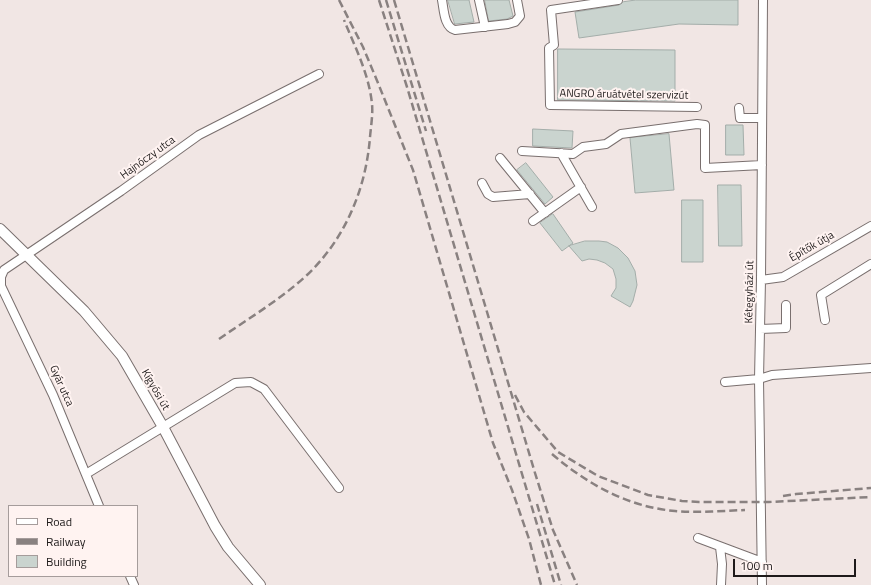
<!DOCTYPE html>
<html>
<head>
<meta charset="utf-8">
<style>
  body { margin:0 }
  #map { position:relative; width:871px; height:585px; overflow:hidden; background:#f1e6e4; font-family:"Titillium Web",sans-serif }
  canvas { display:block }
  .legend { position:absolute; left:8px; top:505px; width:130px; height:72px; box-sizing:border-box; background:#fff3f1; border:1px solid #a59c9b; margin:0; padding:5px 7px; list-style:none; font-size:12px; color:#1e1a1a }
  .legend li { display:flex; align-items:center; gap:8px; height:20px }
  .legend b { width:20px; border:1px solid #a59c9b }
  .scale { position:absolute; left:733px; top:559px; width:123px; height:18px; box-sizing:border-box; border:2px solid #1e1a1a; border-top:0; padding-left:5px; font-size:12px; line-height:14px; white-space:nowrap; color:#1e1a1a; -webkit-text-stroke:3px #fff3f1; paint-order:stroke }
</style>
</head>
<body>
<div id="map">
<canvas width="871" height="585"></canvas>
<ul class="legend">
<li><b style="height:5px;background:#fff"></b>Road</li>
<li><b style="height:5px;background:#898180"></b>Railway</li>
<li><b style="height:11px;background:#cad4cf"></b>Building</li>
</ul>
<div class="scale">100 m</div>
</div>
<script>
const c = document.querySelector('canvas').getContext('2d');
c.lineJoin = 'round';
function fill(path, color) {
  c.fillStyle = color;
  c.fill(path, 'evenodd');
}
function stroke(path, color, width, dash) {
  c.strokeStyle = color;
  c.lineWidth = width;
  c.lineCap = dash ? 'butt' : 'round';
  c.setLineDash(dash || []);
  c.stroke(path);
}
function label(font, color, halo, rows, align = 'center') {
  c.font = font + ' "Titillium Web",sans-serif';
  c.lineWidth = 4;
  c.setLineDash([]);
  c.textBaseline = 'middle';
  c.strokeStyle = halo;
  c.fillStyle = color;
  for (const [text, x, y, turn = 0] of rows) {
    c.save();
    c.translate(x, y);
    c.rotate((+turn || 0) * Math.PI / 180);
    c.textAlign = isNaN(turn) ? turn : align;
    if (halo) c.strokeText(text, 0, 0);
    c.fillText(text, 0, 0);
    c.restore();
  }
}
const building = new Path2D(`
  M448,0H469L474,22L455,24Z
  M485,0H509L513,16L507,19L489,21Z
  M636,0H738V25L679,24L579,38L575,12L619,5L623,2Z
  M558,49L675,50V101L558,100Z
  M726,125H743L744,155H726Z
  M533,129L573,131L572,148L533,146Z
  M669,134L674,190L635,193L630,138Z
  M526,163L553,197L545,204L517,170Z
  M718,185H741L742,246H719Z
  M682,200H703V262H682Z
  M553,214L573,243L562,251L540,223Z
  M585,241H599L607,242L618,248L628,258L635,271L637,285L633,301L630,307L611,296L616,288V279L613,269L605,263L597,260L589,259L582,261L569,246Z`);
const minor = new Path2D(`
  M442,0C444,10 444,27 455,30L508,24L515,22L520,16L517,0
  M479,0L485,27
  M618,0L551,10L554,45L549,48L550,105L697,107
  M739,108L740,118H762
  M522,151L573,154L583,147L606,144L621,134L697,124L705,125V168L762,165
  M561,153L592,207
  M500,158L545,213
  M482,183L488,194L493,197L530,194
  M533,221L581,187
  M0,277H1V286L53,395L99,506
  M1,277L4,270L121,191L199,135L319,74
  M761,280L783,277L871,226
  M825,320L821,295L871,264
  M760,329L786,328V305
  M725,382L759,379L772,375L871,368
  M86,474L235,383L251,382L264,389L339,488
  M698,538L762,562
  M720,547L722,564L721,585
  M130,576L134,585
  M762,585L759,379L761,280L763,0`);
const major = new Path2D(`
  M0,229L84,311L122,356L163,427L215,526L228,547L260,585`);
const rail = new Path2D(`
  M339,0L363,47L378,83L413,170L493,443L512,490L529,539L541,585
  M379,0L407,87L555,585
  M386,0L426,131
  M394,0L535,473L553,530L577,585
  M219,339C249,318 280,300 307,275C345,239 366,189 370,137C371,126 373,114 372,104C369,74 355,47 344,20
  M515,395L524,412L558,452L598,476L648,495L682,501L699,502H769L871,497
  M552,454C587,484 628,507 675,511C698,513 722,511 745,510
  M783,496L796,494L871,488
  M537,504L561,585`);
const streetNames = [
  ["ANGRO áruátvétel szervizút",624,95,1],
  ["Hajnóczy utca",148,158,-36],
  ["Építők útja",812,247,-30],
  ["Kétegyházi út",750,292,-89],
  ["Gyár utca",61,386,66],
  ["Kígyósi út",155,390,60]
];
fill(building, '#cad4cf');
stroke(building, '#a3ada9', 1);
stroke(minor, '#796f6e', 10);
stroke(major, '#796f6e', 12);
stroke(minor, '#fff', 8);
stroke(major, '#fff', 10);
stroke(rail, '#898180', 2.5, [8, 4]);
label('11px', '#1e1a1a', '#fff3f1', streetNames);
</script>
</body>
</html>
